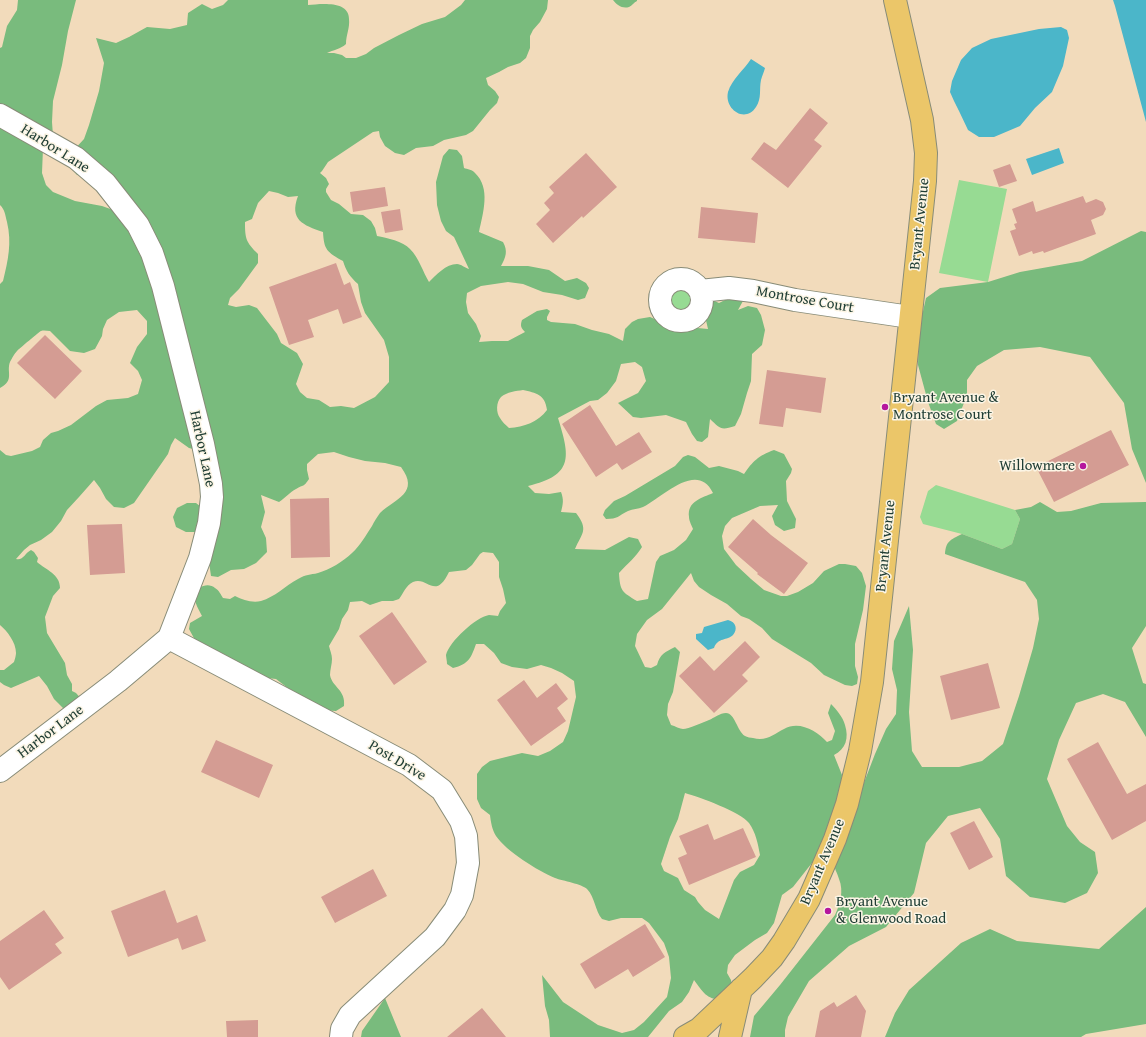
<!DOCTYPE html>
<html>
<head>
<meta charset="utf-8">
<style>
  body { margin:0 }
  canvas { display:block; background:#f2dbbb }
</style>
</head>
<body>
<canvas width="1146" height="1037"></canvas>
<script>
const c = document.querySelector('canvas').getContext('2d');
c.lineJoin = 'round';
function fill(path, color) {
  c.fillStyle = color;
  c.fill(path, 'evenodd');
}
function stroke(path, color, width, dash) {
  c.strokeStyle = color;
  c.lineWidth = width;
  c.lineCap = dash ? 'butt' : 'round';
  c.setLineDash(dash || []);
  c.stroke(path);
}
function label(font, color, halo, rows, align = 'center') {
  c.font = font + ' "Gentium Book Plus",serif';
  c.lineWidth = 3;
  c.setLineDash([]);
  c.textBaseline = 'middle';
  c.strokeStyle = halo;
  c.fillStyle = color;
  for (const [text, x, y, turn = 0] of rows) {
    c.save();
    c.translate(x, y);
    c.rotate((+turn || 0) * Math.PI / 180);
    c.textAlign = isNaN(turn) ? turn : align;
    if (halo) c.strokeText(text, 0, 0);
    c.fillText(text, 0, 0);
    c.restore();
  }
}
const green = new Path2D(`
  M959,180L1007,189L988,282L939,273Z
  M663 301a18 18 0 1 1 36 0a18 18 0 1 1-36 0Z
  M936,485L1015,510L1020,519L1012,544L1002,549L962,534L923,524L920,517L928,491Z`);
const forest = new Path2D(`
  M18,0H76L68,31L62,65L53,101L52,122L53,136L43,148L42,173L46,185L53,192L75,201L102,206L116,211L87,176L77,175L71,168L72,152L84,139L89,125L99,91L104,63L96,38L116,43L129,37L147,27L170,29L187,25L188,13L202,4L212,9L223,5L228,0H308V5C320,4 349,0 349,19C350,28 346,35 346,44C341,49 333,50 327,53H334L342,55L346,58H356L366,54L374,48L399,35L422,24L445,17L461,5L465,0H548L547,9L540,22L533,30L530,36V48L526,58L520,63L508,67L499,72L486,78L488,85L495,91L499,97L497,103L490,110L473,131L466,135L444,140L433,146L416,148L404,155L395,153L385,146L380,137L379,131L373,132L328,162L322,171L320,173L326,178L329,184L326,189V192L331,200L339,204L351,214L363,215L371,221L375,228L377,236C387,238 403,241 410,249C419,258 423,272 429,282C436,275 446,264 457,264C461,264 465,268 469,269L454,237L446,231L441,221L437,205L436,182L443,156L449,149L457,150L462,156L464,168C467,169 473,170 475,173C491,188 483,213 479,232L503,242C508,251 506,257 501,266H528L549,270L565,281L577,278L586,283L589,288L585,298L578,300L562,295L543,292L523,284L508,282L481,286L467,293L466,302L468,313L476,324L481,336L479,342L492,341H508L525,332C521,328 520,326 522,320L537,311L547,309L550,311L547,317V320L551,322L575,324L592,330L609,334L623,341L625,329L632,322L638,319L650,317L657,320L665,327L675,329L687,327L708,329L705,316L709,304L712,300L719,303L731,297L743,301L738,310L748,306L757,308L761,315L765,330L762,345L752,354L751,381L747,393L741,414L735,426C720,431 720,428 710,419L708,437L702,442L697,441L692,434L686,422L666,415L641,418L633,417L618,403L638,393L646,381L642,367L635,362L621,364L616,381L607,393L598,400L590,401L558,418C570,457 574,475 528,486L535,493L549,494L561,492C564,500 563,504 561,512L576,513C589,530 582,533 575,549L605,550L629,537L638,539L642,547C636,557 627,564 619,573C620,591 622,592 637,601L648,599L656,562L660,556L674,550L686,540L693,529C692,526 689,521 689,517C687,501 702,498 713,493C697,460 662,498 643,507C638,509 633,509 628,511C618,516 618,519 606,519L603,515L605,510L614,501L625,496L675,466L683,457L688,455L695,457L709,468L719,466L738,471L744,474C753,461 758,456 774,450L784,454L792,469L791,473L786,481L787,501L796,519L795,528L784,531L775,525L772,516L778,505L760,506L732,518L725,526L722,536L724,549L736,565L751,579L764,590L781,596H787L798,592L813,583L824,571L839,564H845L856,566L862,573L866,586L863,610L855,644V666L858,677L857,684L852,686L845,685L824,675L811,663L772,639L762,628L749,619L741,616L727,604L711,595L699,587L694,581L691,573L662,609L647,620L637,634L635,646L645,667L651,668L657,665C660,654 665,652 675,647L680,652L673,692L668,704L667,715L671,725C675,726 680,729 683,729C688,729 704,722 709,720C714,718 720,713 726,713C735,713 737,731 745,736C747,737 751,738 753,738C766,742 774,734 784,729C799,720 817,731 827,742L832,740L835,731L828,713L831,704C836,709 843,717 845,725C849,738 846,749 834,755L842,775L839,802L819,854L793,887L782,895L774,923L767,933L755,940L735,955L728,965L727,973L731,980L732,989L722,1000C706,999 703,992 694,980L689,992L682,1002L669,1011L648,1037H550L549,1020L545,1006L542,975L563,1002L598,1025L622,1033L634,1030L644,1022L667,997L671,978L669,957L664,943L649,923L642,918H621L609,921L602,919C595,911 595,897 587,889C582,884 563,881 555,878C538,871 506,851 496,836C492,829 491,823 490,815L481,808L477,799V774L482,767L490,761L522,753L538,756L550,751L563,742L568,731L576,697L574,681L562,673L551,668L541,665L527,669L512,667L501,663L494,653L484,644H476C471,658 469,664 453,668L447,664C447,661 446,657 446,655C449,642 476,617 489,615C492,615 496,616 498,616L500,611L506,603L503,589L499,577V562L493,553L483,552L480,554L472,565L466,570L449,572C435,601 428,576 413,582C406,585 403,594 399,599L393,601H382L370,605L362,601L350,602L348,610L342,619L339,629L329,646C330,650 332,655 332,659C332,664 330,670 330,675C332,687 346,690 344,706L336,711L321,710L297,695L276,679L258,677L195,640L189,629L190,623L202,616C199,610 194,603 195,595C196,586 209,582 215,588C219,590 221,595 223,598L230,599L235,596C243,600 252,603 261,601C275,597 285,586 298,579C306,574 310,575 318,573C329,570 344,561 352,553C360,546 366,535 372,526C374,522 377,517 380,513C396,498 420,493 401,467L385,463L365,461L349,457L334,452L318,454L307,464V470L309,479C303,488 304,484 296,489C290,492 285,498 279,502L261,495L265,512L261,527L266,538L267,552L256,563L244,569L231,570L218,577L211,576L209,562L198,532H186L176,527L173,517L177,508L187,503H196L205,510L201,451L189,448L175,438L171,445L168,454L134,503L124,508L114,507L106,499L100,488L94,480L79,497L67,510L61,521L52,532L41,540L30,545L24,550L16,559C23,561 25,553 31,550L34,552L38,558L37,562C46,570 60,574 60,588L53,596L45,617L47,633L65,663L67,675L72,684V691L76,693L83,701L70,712L63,708L54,699L47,686L39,676L11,688L4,685L0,682V670H4L14,662C15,659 16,655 16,653C16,642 7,631 0,625V450L6,455L11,456L32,451L40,447L43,440L51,433L58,431L71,425L96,406L107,400L128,398L138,394L142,380L138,371L130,363L137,347L147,334V321L137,310L119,312L107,320L103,329L102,336L95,349L84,353L70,351L50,331C47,331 44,330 41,331C39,332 19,349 17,351C15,353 12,358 10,362C6,372 15,380 0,388V284L3,281C8,260 12,243 7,222C5,214 5,210 0,205V48L2,47L7,26L17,10ZM269,191L278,193L288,197L298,196C289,220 303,225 323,232C324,250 327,252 343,261C346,271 350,277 358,284L361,302L365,313L384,340L389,357V382L375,397L354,408L341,406L330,407L319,400L307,398L300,392L296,384L303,364L297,353L281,343L277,334L257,308L249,305L236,307L228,305L230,298L239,289L258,263V254C246,242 245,239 245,222L252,219L258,203ZM523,390C536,393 545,394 547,410C538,422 524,427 509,428C506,425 502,422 500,418C496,413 496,402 501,397C507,392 516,391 523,390ZM685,793C699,797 741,812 749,823C756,833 758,844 760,855L754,865L740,872L734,880L719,919L705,910L698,902L695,897L684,890L678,878L664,871L661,864L670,837L678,819Z
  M613,0H637V1C634,2 632,6 629,7C622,9 617,5 613,0Z
  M1141,231L1146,232V483L1132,449L1124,403L1090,357L1040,347L1004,350L977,366L967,380V395L957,421L944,429L936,424L928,402L918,365L919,329L926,298L940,288L988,282L1020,272L1082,261Z
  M1040,502L1057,512L1071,511L1101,503L1146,502V626L1132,648L1143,683L1146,684V737L1125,702L1103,694L1076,703L1059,740L1047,779L1067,826L1080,842L1095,852L1098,873L1087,893L1065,903L1030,897L1006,876L1000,839L980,808L948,816L926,843L914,893L886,927L849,946L809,981L788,1017L785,1030V1037H750L754,1016L780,985L835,915C840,904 844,891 839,879C837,872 834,869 834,861L875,754L886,729L896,714L897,690L892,669L894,641L909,606L913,650L909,712L912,751L922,767H959L982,761L1003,744L1019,696L1033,648L1039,619L1037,600L1025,582L945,554C946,541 950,540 962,534L1002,549L1012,544L1020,519L1015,510L1031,507Z
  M1146,907V1024L1086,1034L1081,1037H885L895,1013L909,990L961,943L990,929L1017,941L1099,949Z
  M385,998L401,1037H361L362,1031Z`);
const water = new Path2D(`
  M1113,0H1146V122L1115,6Z
  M1061,27L1067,30L1069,38L1063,66L1052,92L1035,108L1020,126L994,137H979L968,130L959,111L954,101L950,92L952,81L961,60L972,48L991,39L1039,29Z
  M751,59L765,68C764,72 762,76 761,80C759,89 762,98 756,107C745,124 724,109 728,92C732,79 744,70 751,59Z
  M1059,148L1064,163L1032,175L1026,159Z
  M728,620C736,622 738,629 733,635C727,641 718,637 714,648L708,650L696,639V634L702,633L704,627Z`);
const building = new Path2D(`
  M810,108L828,123L814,140L822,146L788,188L751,159L764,142L776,150Z
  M586,153L617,187L583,218L582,216L553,243L536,224L550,210L544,203L554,193L549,187Z
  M1010,164L1017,181L999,187L993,170Z
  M385,187L388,206L353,212L350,192Z
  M1083,196L1086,203L1096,199L1103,202L1106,209L1103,215L1091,220L1096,234L1044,253L1043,251L1033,254L1032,251L1019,256L1010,231L1016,229L1014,224L1017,223L1012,209L1033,201L1036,212Z
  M701,207L758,213L755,243L698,238Z
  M400,209L403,230L385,233L381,212Z
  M336,263L344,285L350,282L362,317L343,324L338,309L308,320L314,337L289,345L269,287Z
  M45,335L82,371L55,399L17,363Z
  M767,370L826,378L821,413L786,408L783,427L759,424Z
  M590,405L616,446L639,432L652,452L622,470L617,463L596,477L562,424Z
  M1111,430L1129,465L1054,502L1036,467Z
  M329,498L330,557L291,558L290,499Z
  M753,519L771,535L808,563L784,594L757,574L758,573L728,547Z
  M122,524L125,573L90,575L87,525Z
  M392,612L427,662L394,685L359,636Z
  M745,641L760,657L742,675L748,681L714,713L679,676L700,656L714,671Z
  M988,663L1000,708L951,720L940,676Z
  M524,680L537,698L556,683L568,699L557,708L566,721L531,746L497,700Z
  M216,740L273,765L259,798L201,772Z
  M1098,742L1127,794L1146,784V821L1112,840L1067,759Z
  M974,821L993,857L969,870L950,833Z
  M708,824L714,840L743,828L756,857L689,885L678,858L687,854L679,836Z
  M373,869L387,896L335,923L321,897Z
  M165,890L177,923L197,915L206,941L182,950L178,938L128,957L111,911Z
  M44,910L64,938L55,944L62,953L9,990L0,977V941Z
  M645,924L665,957L633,977L628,969L595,989L580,964Z
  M856,995L866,1011L861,1037H815L820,1011L834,1002L837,1007Z
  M482,1008L506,1037H447Z
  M258,1020V1037H227L226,1021Z`);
const minor = new Path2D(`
  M0,115L76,158L105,183L138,225L152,253L163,286L203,444L211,484L212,497L209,523L200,558L169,638L118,681L0,771
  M660 300a21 21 0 1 1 42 0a21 21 0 1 1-42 0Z
  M700,291L729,288L753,291L795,300L910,317
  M169,638L409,765L442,790L461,821L466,836L468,863L462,895L455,910L435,937L350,1015L342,1029L341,1037`);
const major = new Path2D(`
  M685,1037L699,1029L753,978L772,958L784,941L809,899L835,839L847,804L860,751L872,682L925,181L926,153L922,120L895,0
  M730,1037L741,989`);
const markers = [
  [885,407,4,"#b5179e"],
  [1083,466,4,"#b5179e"],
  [828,911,4,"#b5179e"]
];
const streetNames = [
  ["Harbor Lane",55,149,32],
  ["Bryant Avenue",920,224,-84],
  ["Montrose Court",805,300,10],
  ["Harbor Lane",202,449,78],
  ["Bryant Avenue",886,546,-84],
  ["Harbor Lane",51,732,-37],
  ["Post Drive",397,761,31],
  ["Bryant Avenue",823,862,-67]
];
const poiNames = [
  ["Bryant Avenue &",893,398],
  ["Montrose Court",893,415],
  ["Willowmere",1075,466,"right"],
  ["Bryant Avenue",836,902],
  ["& Glenwood Road",836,919]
];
fill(green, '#97db93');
fill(forest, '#79bb7d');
fill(water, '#4bb6c9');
fill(building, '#d49c93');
stroke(minor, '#888c78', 24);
stroke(major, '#888c78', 24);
stroke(minor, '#fff', 22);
stroke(major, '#ebc669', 22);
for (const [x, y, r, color] of markers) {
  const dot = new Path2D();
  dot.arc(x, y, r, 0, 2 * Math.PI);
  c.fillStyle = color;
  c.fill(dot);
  stroke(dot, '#fcf5e5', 1.5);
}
label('15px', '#1f3d34', '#fcf5e5', streetNames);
label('15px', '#1f3d34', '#fcf5e5', poiNames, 'left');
</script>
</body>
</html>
